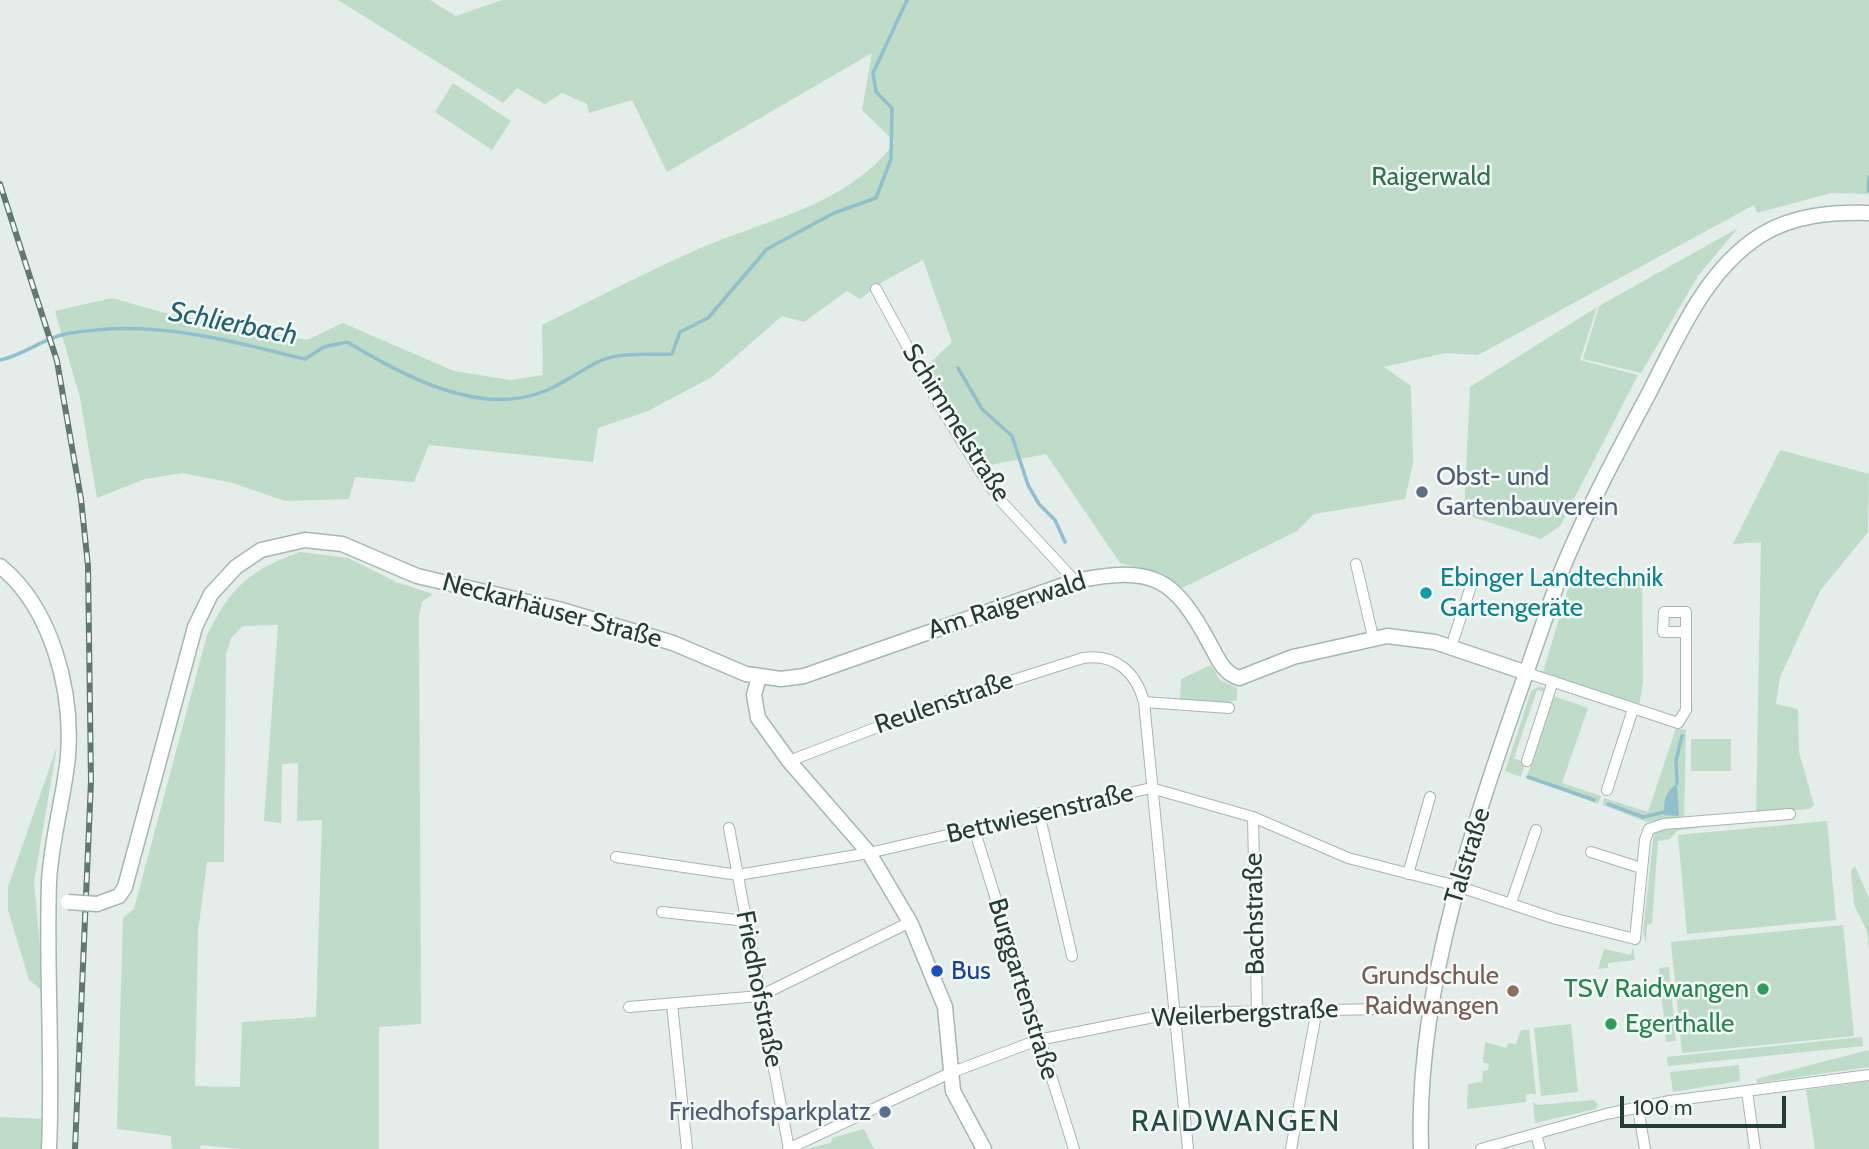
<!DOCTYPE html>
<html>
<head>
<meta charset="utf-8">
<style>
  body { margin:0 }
  #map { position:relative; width:1869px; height:1149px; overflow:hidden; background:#e4ede9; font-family:Cabin,sans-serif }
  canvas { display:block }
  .scale { position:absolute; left:1620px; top:1096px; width:166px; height:32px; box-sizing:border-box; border:4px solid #243d38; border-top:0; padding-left:9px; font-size:21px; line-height:24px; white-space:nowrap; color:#243d38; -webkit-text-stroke:5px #f4f9f7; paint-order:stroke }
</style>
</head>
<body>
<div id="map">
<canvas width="1869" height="1149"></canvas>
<div class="scale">100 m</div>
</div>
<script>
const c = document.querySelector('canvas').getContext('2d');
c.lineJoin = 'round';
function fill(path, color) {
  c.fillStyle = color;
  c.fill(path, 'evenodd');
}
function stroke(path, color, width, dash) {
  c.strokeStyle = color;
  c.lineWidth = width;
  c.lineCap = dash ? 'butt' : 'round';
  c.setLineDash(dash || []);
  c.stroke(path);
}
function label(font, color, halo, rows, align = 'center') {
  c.font = font + ' Cabin,sans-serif';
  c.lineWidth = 5;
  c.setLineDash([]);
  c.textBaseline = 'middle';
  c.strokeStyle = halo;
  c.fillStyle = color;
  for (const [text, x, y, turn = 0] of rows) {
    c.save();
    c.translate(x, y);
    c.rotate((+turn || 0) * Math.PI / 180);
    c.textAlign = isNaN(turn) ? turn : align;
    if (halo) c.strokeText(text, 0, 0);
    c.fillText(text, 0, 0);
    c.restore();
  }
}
const green = new Path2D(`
  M338,0H430L456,16L502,0H1869V194L1831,193L1757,213L1754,205L1478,355L1446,353L1384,367L1411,386L1413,463L1405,499L1314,514L1297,531L1182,588L1161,573L1120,563L1046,454L985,466L925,368L952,342L923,260L884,281L860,299L847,291L804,322L782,316L712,377L648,411L598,428L593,462L429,445L414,482L355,477L349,499L285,501L233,483L182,473L145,479L97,498L80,398L55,311L112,298L161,312L307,340L343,323L454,371L510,380L543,375L542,325C593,300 644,273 696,250C765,220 849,205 895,142L862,110L872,53L667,172L632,100L589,113L587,104L562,93L545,104L517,88L503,103Z
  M453,83L511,121L492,150L435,112Z
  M1738,228L1698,276L1641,373L1583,359L1599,306Z
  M1597,307L1580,360L1638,375L1560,526L1541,539L1464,514L1470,387Z
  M1780,450L1869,474L1868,532L1820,591L1780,677L1776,704L1798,709L1799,752L1814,805L1809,809L1756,813L1761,542L1733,544Z
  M300,552L348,558L396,582L433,594L422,602L419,616L421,1024L379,1027V1149H242L201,1145L200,1149H172L171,1136L117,1129L123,918L134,909L207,635C232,586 248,571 300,552ZM278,625L264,821L281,823L282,764L298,763L297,821L322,820L316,1017L242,1022L240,1087L195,1086L198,932L207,862H224L226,654L231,638L243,626Z
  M1589,575H1642L1643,683L1639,706L1543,672L1571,579Z
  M1211,665L1220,680L1237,688V700L1226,703L1180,700L1181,679Z
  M1538,687L1546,688L1545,692L1537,690L1514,758L1525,763L1521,777L1505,771L1531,691Z
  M1553,696L1588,708L1562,783L1601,796L1598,804L1527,777Z
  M1676,728L1686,730L1684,819L1647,822L1603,805L1604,798L1648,812Z
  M1691,739H1731V771H1691Z
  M57,746L34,882L44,992L29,980L8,910V887Z
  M1827,821L1836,920L1687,934L1678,835Z
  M1733,822L1677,831L1670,839L1658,841L1652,923L1647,925L1646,943L1643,933L1654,831L1664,827Z
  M1855,866L1869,898V949L1867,931L1854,905L1851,871Z
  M1843,925L1854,1036L1682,1053L1671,942Z
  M1633,947L1635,960L1608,963V968L1598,969L1604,949L1631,955Z
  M1669,967L1676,1041L1666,1042L1659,968Z
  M1571,1024L1578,1092L1541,1096L1534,1028Z
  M1521,1030H1529L1536,1094H1526V1102L1467,1109L1468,1084L1482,1082L1483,1071L1488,1070L1489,1064L1483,1062L1485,1042L1506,1048L1508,1043L1516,1044Z
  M1862,1037L1863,1046L1668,1066L1667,1057Z
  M1869,1050V1067L1757,1083L1756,1079Z
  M1739,1065L1740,1081L1673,1092L1670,1072Z
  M1869,1081V1149H1815L1806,1090Z
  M1593,1100L1598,1104L1596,1109L1535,1123L1533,1102L1537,1105Z
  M0,1117L44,1119L42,1149H0Z
  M864,1129L874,1149H806L831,1143L832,1138Z`);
const water = new Path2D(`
  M1677,783L1679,816L1664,815C1665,798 1663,796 1677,783Z`);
const stream = new Path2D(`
  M1868,191L1869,177
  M0,360C22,356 42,339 65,334C152,318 221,339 305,359L324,347L347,342C403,375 479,418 545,391C565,383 582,369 602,360C621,352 651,355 672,354L680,332L708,318L767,249L834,213L876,198L891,159L892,108L876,92L873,73L907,0
  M958,368L982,409L1012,436L1028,485L1039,504L1055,520L1065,542
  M1528,777L1594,800
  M1677,783L1676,760L1682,736
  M1608,804L1643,817L1665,812`);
const street = new Path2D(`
  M876,289L937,401L982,474L1001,501L1075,581
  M1356,564L1373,637
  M1451,647L1472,583
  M1527,673L1678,723L1686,710V612H1664L1663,632H1685
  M1144,702L1229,708
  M789,761L938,704L1083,658C1115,653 1136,672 1144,702L1188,1149
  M1527,761L1553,681
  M1607,790L1633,709
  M1039,813L1072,956
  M1253,817L1257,1010
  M729,828L789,1149
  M974,829L1074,1149
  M1591,852L1641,868
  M616,857L738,875L869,853L1151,788L1253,817L1348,858L1457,886L1556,919L1635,939L1645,840L1649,829L1664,824L1790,814
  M1408,874L1430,797
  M1511,903L1536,830
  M662,912L747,921
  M672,1004L687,1149
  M629,1007L760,996L910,922
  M1747,1091L1755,1149
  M1638,1108L1645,1149
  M1536,1134L1540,1149
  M788,1149L950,1073L1038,1040L1174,1013L1433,1008
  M1291,1149L1317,1009
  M1481,1149L1606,1114L1670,1101L1869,1075`);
const secondary = new Path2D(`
  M0,566C52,608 73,691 68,756C64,798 51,840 49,882C46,971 53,1060 49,1149
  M759,677L754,695L758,718L789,761L869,853L910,922L945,1007L953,1091L984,1149
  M97,904L119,896L125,887L195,627L211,594L236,567L261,550L305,540L342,544L417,576L558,609L673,643L746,674L781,679L804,676L1075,581C1154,565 1174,577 1211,646C1219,661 1223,672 1239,678L1293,657L1387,636L1435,642L1527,673
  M1421,1149C1414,959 1501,751 1561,572C1586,511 1617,453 1648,395C1677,339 1705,270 1761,235C1793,215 1832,212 1869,213`);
const rail = new Path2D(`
  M0,184L57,361L81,499L88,566L91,781L75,1149`);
const secondaryBridge = new Path2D(`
  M68,902L97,904`);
const markers = [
  [1422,492,7,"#5c6f8a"],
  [1426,593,7,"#0f9aa8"],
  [937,971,7,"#1a4fb4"],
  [1763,989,7,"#2e9e5b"],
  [1513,991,7,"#8d6e63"],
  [1611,1024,7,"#2e9e5b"],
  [885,1112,7,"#5c6f8a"]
];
const parkNames = [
  ["Raigerwald",1431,177]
];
const streetNames = [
  ["Schimmelstraße",956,423,58],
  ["Am Raigerwald",1007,606,-18],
  ["Neckarhäuser Straße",552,611,15],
  ["Reulenstraße",944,703,-19],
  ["Bettwiesenstraße",1040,814,-13],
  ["Talstraße",1468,856,-73],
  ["Bachstraße",1255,914,-91],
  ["Friedhofstraße",759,989,79],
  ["Burggartenstraße",1023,989,73],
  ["Weilerbergstraße",1245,1014,-3]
];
const serviceNames = [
  ["Obst- und",1436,477],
  ["Gartenbauverein",1436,507],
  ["Friedhofsparkplatz",871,1112,"right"]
];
const cultureNames = [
  ["Ebinger Landtechnik",1440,578],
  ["Gartengeräte",1440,608]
];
const transitNames = [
  ["Bus",951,971]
];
const educationNames = [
  ["Grundschule",1499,976],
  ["Raidwangen",1499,1006]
];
const leisureNames = [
  ["TSV Raidwangen",1749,989],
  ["Egerthalle",1625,1024,"left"]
];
const waterNames = [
  ["Schlierbach",233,324,11]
];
const quarterNames = [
  ["RAIDWANGEN",1236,1122]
];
fill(green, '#bedcc8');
fill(water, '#90c0ce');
stroke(stream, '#90c0ce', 3.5);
stroke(street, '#a7b5b0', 12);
stroke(secondary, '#a3b8b2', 17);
stroke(street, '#fff', 10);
stroke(secondary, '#fff', 14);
stroke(rail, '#5f7873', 6);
stroke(rail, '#f4f9f7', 3.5, [10]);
stroke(secondaryBridge, '#a3b8b2', 17, []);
stroke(secondaryBridge, '#fff', 14);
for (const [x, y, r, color] of markers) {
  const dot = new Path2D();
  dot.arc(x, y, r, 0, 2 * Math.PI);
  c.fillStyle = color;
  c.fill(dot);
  stroke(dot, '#f4f9f7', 2.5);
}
label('26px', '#31714e', '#f4f9f7', parkNames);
label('26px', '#243d38', '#f4f9f7', streetNames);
label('26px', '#4e5e75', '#f4f9f7', serviceNames, 'left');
label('26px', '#0d838f', '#f4f9f7', cultureNames, 'left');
label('26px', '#164399', '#f4f9f7', transitNames, 'left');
label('26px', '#785e54', '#f4f9f7', educationNames, 'right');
label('26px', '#27864d', '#f4f9f7', leisureNames, 'right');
label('italic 28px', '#226275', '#f4f9f7', waterNames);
c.letterSpacing = '2px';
label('30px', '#224e46', '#f4f9f7', quarterNames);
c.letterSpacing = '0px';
</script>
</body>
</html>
